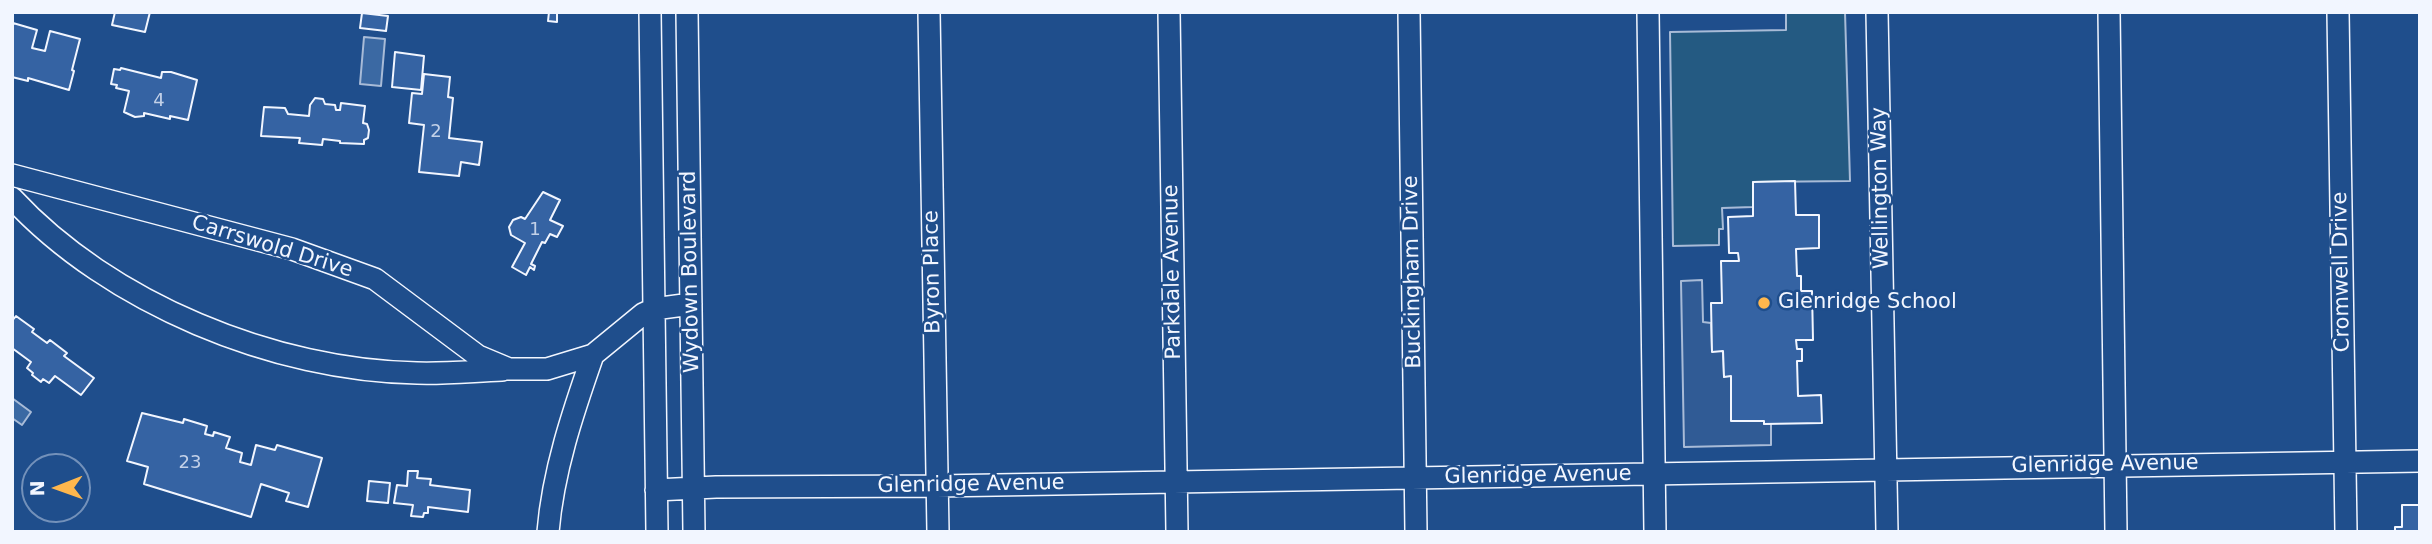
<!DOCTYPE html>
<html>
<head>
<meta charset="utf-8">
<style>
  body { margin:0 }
  #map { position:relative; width:2432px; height:544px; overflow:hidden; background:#1f4e8c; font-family:"DejaVu Sans",sans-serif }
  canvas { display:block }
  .frame { position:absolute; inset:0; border:14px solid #f2f6ff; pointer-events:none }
  .north { position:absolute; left:21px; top:453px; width:70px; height:70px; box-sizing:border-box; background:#1f4e8c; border:2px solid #7391ba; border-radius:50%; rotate:269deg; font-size:19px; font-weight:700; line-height:28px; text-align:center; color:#f2f6ff }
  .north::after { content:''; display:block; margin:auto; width:24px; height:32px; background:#ffb74d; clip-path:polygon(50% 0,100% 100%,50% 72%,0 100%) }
</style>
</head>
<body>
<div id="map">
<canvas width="2432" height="544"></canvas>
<div class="frame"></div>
<div class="north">N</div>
</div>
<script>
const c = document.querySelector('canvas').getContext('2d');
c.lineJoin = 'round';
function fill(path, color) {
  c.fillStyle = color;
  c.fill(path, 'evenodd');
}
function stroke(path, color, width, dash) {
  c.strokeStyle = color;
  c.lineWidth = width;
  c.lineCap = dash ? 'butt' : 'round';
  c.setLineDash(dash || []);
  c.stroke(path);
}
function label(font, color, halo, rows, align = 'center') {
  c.font = font + ' "DejaVu Sans",sans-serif';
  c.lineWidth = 5;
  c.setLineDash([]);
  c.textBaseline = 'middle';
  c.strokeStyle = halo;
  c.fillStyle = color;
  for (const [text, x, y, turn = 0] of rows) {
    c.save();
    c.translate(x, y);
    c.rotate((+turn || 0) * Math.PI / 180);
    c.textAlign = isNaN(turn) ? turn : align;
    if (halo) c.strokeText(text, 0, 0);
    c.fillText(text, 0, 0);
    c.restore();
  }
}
const green = new Path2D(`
  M1786,12H1845L1850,181L1753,182V207L1722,208L1723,229H1719V245L1673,246L1670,32L1786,30Z`);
const parking = new Path2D(`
  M1702,280L1703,322L1711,323L1712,351H1723L1724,376H1731L1732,421H1764V424H1771V445L1684,447L1681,281Z`);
const water = new Path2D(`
  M364,37L385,39L381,86L360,84Z
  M12,398L31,412L22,425L12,418Z`);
const building = new Path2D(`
  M115,12H150L145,32L112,25Z
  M549,12H557V22L548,21Z
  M362,13L388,16L386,31L360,28Z
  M13,23L37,30L32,48L45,51L50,31L80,39L72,70L74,71L69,90L28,78V81L12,77Z
  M395,52L424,56L421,90L392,87Z
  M121,68L161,78L162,72H171L197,80L188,120L170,116V119L144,113V116L135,117L124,112L129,91L116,88L117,85L111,84L114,69L120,70Z
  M424,74L450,77L448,97L453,98L449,138L482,142L479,165L461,162L459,176L419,172L424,125L409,123L412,93L422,94Z
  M315,98L323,99L325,104L335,105L336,110H340L341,103L365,106L363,123L367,124L369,130L368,138L364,140V144L340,143V141L323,139L322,145L299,143L300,138L261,136L264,107L285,108L288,114L309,116L310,105Z
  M1795,181L1796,215H1819V248L1796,249L1797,276H1801V291H1812L1813,340H1796L1797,349H1802V361H1797L1798,396L1821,395L1822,423L1764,424V421H1731V376L1724,377L1723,351L1712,352L1711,303H1722L1721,261H1739L1738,253H1729L1728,217L1753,216V182Z
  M543,192L560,200L550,220L563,226L557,237L550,234L545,243L542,242L531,264L535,266L534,270L530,267L526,275L512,267L525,243L511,235L509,227L513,220L521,217L525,219Z
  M16,316L34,329L32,332L47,343L50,340L67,353L64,356L94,378L81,395L55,376L49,383L43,379L41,382L32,375L33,373L27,368L31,362L12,348V321Z
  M142,413L183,423L184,419L207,426L205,434L213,436L214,432L230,437L226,448L242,453L240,462L251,465L256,445L275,450L277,445L322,458L308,507L286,501L289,493L261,484L251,517L144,484L148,467L127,461Z
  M408,471H418L417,478L431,479L430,485L470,490L468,512L428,507V513H424L423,517L411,516L413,505L394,503L397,485L407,486Z
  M369,481L390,483L388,503L367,501Z
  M2402,505H2420V532H2395V527H2402Z`);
const minor = new Path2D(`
  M650,12L657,532
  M687,12L694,532
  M929,12L938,532
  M1169,12L1177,532
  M1409,12L1416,532
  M1648,12L1655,532
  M1877,12L1887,532
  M2109,12L2116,532
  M2338,12L2346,532
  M12,175L292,249L375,279L478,356L509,369H547L593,355C573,412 553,471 548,532
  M12,198C109,303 275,371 417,373C445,374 474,371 502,370
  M593,355L643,314L654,309L691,304
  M656,490L716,487L937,486L2420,461`);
const markers = [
  [1764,303,7,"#ffb74d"]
];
const numberNames = [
  ["4",159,101],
  ["2",436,132],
  ["1",535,230],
  ["23",190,463]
];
const streetNames = [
  ["Wellington Way",1881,188,-91],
  ["Carrswold Drive",272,247,17],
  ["Wydown Boulevard",691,272,-91],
  ["Byron Place",933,272,-91],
  ["Parkdale Avenue",1173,272,-91],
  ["Buckingham Drive",1413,272,-91],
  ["Cromwell Drive",2342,272,-91],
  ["Glenridge Avenue",2105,465,-1],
  ["Glenridge Avenue",1538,476,-1],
  ["Glenridge Avenue",971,485,-1]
];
const poiNames = [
  ["Glenridge School",1778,303]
];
fill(green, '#245a82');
stroke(green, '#a8bbd7', 2);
fill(parking, '#305b95');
stroke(parking, '#a8bbd7', 2);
fill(water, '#3b69a3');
stroke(water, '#a8bbd7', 2);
fill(building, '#3563a3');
stroke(building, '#f2f6ff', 2);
stroke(minor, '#f2f6ff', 24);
stroke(minor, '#1f4e8c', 21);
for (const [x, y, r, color] of markers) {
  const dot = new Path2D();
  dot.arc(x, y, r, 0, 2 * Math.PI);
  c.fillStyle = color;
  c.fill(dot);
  stroke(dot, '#1f4e8c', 2.5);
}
label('18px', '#c3d1e8', null, numberNames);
label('21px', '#f2f6ff', '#1f4e8c', streetNames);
label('21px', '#f2f6ff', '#1f4e8c', poiNames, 'left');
</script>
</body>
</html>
